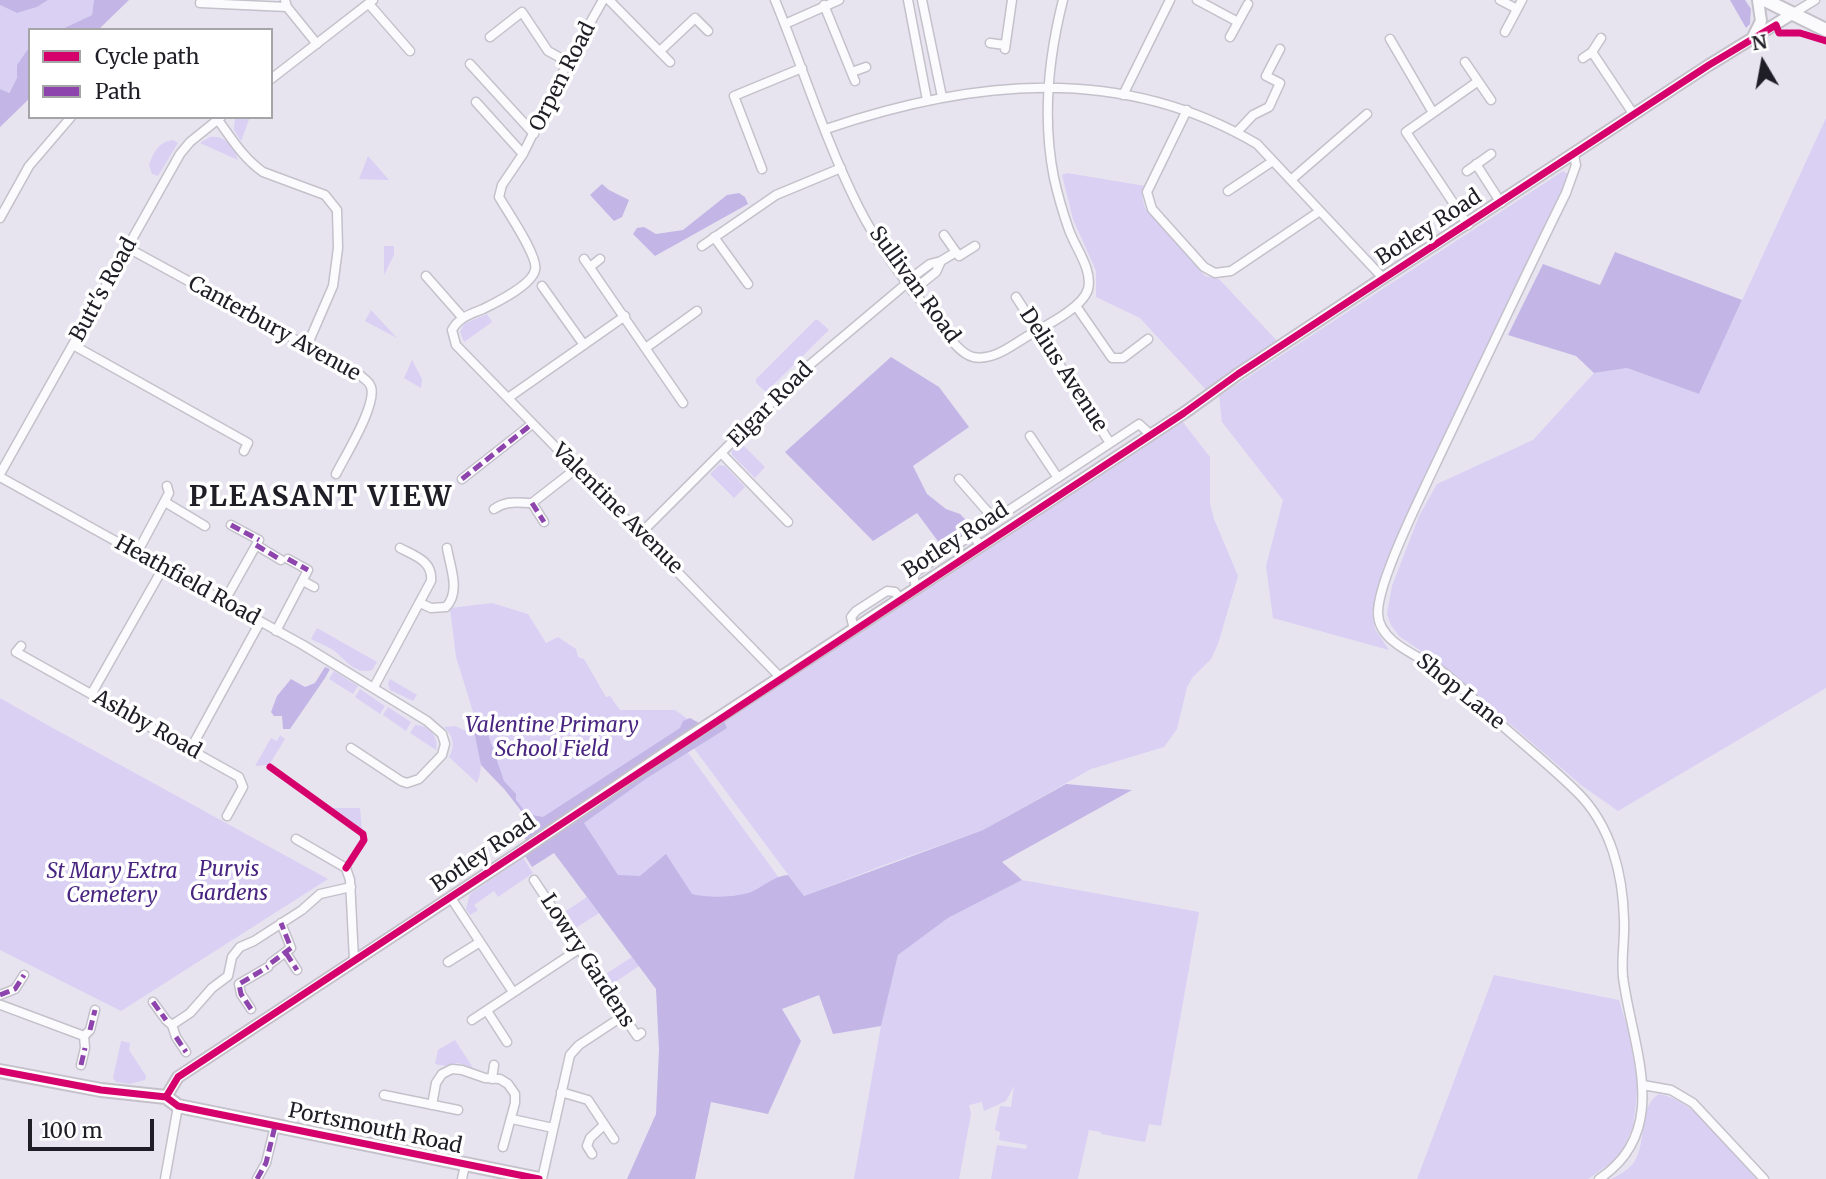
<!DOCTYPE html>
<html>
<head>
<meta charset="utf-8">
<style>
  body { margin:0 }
  #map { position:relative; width:1826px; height:1179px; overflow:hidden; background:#e7e4f0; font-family:Merriweather,serif }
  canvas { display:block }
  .legend { position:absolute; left:28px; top:28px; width:245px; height:91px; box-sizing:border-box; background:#fff; border:2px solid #a5a5a8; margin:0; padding:9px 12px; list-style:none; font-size:21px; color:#1f1d25 }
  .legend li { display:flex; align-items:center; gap:14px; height:35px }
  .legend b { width:35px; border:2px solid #a5a5a8 }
  .north { position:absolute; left:1728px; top:28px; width:70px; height:70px; -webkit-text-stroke:5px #fff; paint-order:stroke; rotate:350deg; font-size:19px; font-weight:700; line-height:28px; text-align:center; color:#1f1d25 }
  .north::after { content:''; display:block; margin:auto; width:24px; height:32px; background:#1f1d25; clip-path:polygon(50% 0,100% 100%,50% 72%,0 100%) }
  .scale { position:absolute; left:28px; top:1119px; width:126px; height:32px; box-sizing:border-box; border:4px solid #1f1d25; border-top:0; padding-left:9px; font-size:21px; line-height:24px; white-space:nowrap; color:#1f1d25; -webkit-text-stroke:5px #fff; paint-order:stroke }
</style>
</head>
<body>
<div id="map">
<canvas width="1826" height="1179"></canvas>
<ul class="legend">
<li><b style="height:9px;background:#d6006c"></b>Cycle path</li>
<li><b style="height:9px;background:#8e44ad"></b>Path</li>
</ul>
<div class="north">N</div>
<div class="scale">100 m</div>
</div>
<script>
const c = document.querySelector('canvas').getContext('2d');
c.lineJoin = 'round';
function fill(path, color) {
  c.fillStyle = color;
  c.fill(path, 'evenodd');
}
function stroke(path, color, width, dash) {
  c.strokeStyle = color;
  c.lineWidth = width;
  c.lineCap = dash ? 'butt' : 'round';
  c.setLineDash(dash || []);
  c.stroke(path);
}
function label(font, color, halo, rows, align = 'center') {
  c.font = font + ' Merriweather,serif';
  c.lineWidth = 7;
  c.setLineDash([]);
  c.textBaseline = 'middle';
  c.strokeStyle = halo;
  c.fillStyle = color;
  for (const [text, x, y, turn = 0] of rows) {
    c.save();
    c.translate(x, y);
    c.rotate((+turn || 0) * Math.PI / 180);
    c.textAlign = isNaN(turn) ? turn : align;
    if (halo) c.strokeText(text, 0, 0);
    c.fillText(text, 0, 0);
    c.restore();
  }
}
const green = new Path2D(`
  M48,0H94L92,15L60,30H30V46L17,65V78L8,93L0,89V5L17,13L37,7Z
  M235,117H250L241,141L234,130Z
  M1826,118V688L1618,811L1581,785L1443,666L1399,636L1391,625L1387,614L1392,586L1419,516L1437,484L1533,440L1594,373L1627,368L1699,394Z
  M210,137C225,135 234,147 238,160L200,143Z
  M173,140L178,143L158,176L152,174L149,165C154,152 158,142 173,140Z
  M368,156L389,180L359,179Z
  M1563,171L1569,175L1407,513L1380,580L1372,613L1375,629L1389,650L1273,618L1266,566L1283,500L1222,422L1219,396Z
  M1067,173L1145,186L1142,196L1145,208L1205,276L1219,279L1280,344L1208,392L1140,318L1096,297V271L1073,219L1062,175Z
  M384,246H394V255L384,275Z
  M371,310L397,338L365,321Z
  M487,314L492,322L464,342L460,332L464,324Z
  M815,320H818L829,330L766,392L756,383V379Z
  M412,360L422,379L421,388L404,378Z
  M1182,421L1210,457V504L1214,519L1238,576L1218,644L1211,659L1192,678L1187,687L1177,729L1164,747L1091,769L983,830L884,865L804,896L690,743Z
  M741,443L765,467L755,478L732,455V451Z
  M719,465L725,466L745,487L734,498L710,474Z
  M492,603L528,614L546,643L558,637L576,649L578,657L584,659L606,697L610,696L620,710H675L696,725L536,830L499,782L487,757L456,657L450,608Z
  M317,628L377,662L372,670C357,675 347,662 337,653C330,647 319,643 311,639Z
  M334,671L358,686L353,694L329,679Z
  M390,679L417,695L413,701L390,690L388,683Z
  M360,689L385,706L380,714L355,697Z
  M0,698L42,722L328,879L121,1011L0,950Z
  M388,707L411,722L406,731L383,715Z
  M415,725C429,725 439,737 436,750L410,733Z
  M469,725L473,726C479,742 485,767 477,783L449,757C456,745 453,736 444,727L455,726L466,731Z
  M280,735L285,739L269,765L255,766L271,738L277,741Z
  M684,747L795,900L654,957L564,829Z
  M327,808H360L362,831Z
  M523,858L533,873L498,897L494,891L474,905L478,910L470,915L466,909L470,894Z
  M1022,880L1199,912L1161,1126L1149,1124L1145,1142L1101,1134V1132L1089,1130L1078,1179H991L997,1145L1026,1149L1027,1145L999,1140L1000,1132L995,1130L1000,1106L1011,1107L1014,1086L1006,1101L984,1111L982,1102L969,1105L971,1114L959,1179H854L881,1026L898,955L948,918Z
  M587,897L599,913L574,929L563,913Z
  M632,957L639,966L611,985L604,975Z
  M1494,975L1619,1000L1629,1033L1638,1086L1633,1127L1619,1157L1588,1179H1417Z
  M455,1040L473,1068L458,1063L446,1066L435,1064L438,1050Z
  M121,1041L130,1043L129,1050L146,1076L145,1080L130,1084L116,1082L113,1078Z
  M1659,1094C1694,1099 1733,1152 1756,1179H1611C1619,1175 1630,1169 1634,1162C1648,1141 1637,1108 1659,1094Z`);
const forest = new Path2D(`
  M0,0H48L37,7L17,13L0,5Z
  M94,0H129L98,30H60L92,15Z
  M1730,0H1745L1751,9L1750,24L1746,28Z
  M30,46V98L0,127V89L9,93L17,78V65Z
  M602,184L609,190L629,200L622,217L614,221L590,195Z
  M739,193L745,197L748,204L655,256L633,234L637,228L644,227L656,234L683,230L727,195Z
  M1615,252L1742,300L1699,394L1627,368L1594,373L1576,356L1508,335L1543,264L1600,285Z
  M891,357L939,387L969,427L913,466L927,494L946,509L960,514L974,528L943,548L917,513L873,541L785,452Z
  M325,667L330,669L325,678L290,729H283L282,716H274L271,712L277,696L291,679L305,687L315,683Z
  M479,714L482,717L504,781L516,794V800L527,814L543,817L680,728L683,721L690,718L699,723L709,716L724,721L727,728L647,778L584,823L618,875L640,876L666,854L692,894C707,898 739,898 753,891C766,885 774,876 788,875L804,896L983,830L1066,784L1132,790L1002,862L1022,880L948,918L898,955L881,1026L833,1034L819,995L782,1009L801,1041L768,1114L711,1102L695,1179H627L656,1114L659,1050L656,989L554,853L532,867L525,856L530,851L525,838L533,826L505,790L481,765L473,726Z`);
const street = new Path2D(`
  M285,0L287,7L317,44
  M603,0L568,62L523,154L502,185L499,197C507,211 539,257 535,270C532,285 497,302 483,309C471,314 459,317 452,330L456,345L781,678
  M609,0L670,62
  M775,0C803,68 825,140 858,206C879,248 907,284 936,320C946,332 958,353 973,357C993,361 1011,346 1026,337C1043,327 1083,308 1088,289C1093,270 1075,247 1069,230C1063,213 1058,196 1054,178C1042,118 1048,59 1063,0
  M908,0L927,100
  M922,0L942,97
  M1197,0L1238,22
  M1500,0L1517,9
  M200,3L287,7
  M369,4L410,51
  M824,5L855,81
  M1792,14L1815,0
  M785,24L839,0
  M1505,32L1522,0
  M490,37L522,12L548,51L568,62
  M1230,37L1248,4
  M1601,38L1592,52L1634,115
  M1390,39L1432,111
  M990,43L1005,45
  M1005,49L1012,0
  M660,51L695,18L708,31
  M1583,58L1592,52
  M1465,62L1491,100
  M470,64L534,134
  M852,72L866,67
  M271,79L373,0
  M1123,95L1170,0
  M476,102L523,154
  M1187,110L1147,192L1152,209L1204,267L1215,273L1231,271L1320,211
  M218,120C232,139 243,158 263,172L325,195L337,210L338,248L333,286L307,346
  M826,129C970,80 1120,63 1257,144L1383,278
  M1237,132L1253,115L1269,107L1280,83L1266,76L1280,49
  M1574,155L1576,165L1566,193C1520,286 1476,380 1431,474C1417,504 1377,584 1378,614C1379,643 1420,656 1440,670C1463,687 1483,709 1505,728C1529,749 1555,770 1578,793C1611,826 1623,874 1624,920C1625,939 1621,958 1623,977C1632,1047 1673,1130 1599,1179
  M1476,164L1501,203
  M762,169L734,96L802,68
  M1467,171L1491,154
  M1292,179L1367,114
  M1228,191L1273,161
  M0,218L29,166L71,117
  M1468,225L1406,132L1477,82
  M714,237L748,284
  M702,246L776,195L841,168
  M128,248L360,375C364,379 369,381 371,387C377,405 345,456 336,474
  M956,252L959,256L975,246
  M584,259L683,403
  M941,261L956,252L944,235
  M590,267L600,259
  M426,276L463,318
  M906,282L930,264L941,261L936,272L912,291
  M542,286L584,345
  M1016,297L1110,443
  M1076,306L1112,358H1123L1148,339
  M73,345L248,443L244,451
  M647,347L697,311
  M508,398L625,316
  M1030,436L1058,478
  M722,454L788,522
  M0,474L180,154L190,142L221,117
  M0,477L303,645L427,721L442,734L445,744L442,755L419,779L407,783L401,781L351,748
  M462,479L532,424
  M959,479L994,519
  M165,502L205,526
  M532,503L544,522
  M494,509C507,500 517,503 532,503L577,468
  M641,533L806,368L907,283
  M256,545L281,560
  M980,546L973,534L1139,424L1151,435
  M137,553L169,493L167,486
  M303,581L314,587
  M916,587L913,575L916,572L973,534
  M224,602L259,540L231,525
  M420,603L431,608L446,607C461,591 450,567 447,548
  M854,629L851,617L856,611L887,591L895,592L900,599
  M276,631L308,570L288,559
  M21,646L16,652L239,777L243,787L227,816
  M374,687L431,581C433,561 415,556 400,548
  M92,693L163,568
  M190,750L260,622
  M296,839L346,868L350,880L354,960
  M534,880L637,1036L641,1033
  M451,898L513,992
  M286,953L297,970
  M448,962L480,942
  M271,963L291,948L281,923
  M0,995L15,989L24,975
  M153,1002L166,1020L172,1025L190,1013L212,988L228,976L232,957L240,947L254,941L302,910L320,894L351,887
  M1,1005L84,1036L90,1030L95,1010
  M251,1009L241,994L239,984L268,967
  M487,1011L507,1042
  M472,1020L579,949
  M172,1025L176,1037L186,1052
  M81,1065L85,1048L84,1036
  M492,1079L494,1065
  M1643,1085L1671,1090L1693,1103L1764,1179
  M561,1092L588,1100L614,1139
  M384,1095L458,1110
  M432,1105L436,1083L442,1074L452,1069L462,1070L485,1078L500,1079L508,1084L515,1094V1103L503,1147
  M512,1119L553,1128
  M592,1154L587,1146L590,1138L604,1125
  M165,1179L178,1106
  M257,1179L266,1163L275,1126
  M462,1179L465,1165
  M542,1179L570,1055L579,1045L623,1016`);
const secondary = new Path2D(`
  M1754,35L1761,21L1758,0
  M166,1097L178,1077L520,852L683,741L1184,413L1238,374L1383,278L1709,65L1792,14`);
const primary = new Path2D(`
  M1765,0L1826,30
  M0,1071L101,1090L166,1097L178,1106L539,1179`);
const quiet = new Path2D(`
  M462,479L532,424
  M532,503L544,522
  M231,525L259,540
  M256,545L281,560
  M288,559L308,570
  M286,953L297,970
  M271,963L291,948L281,923
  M0,995L15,989L24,975
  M153,1002L166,1020
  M251,1009L241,994L239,984L268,967
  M90,1030L95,1010
  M176,1037L186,1052
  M81,1065L85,1048
  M257,1179L266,1163L275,1126`);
const cycleway = new Path2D(`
  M270,767L363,834L364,840L346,868
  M0,1071L101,1090L166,1097L178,1106L539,1179
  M166,1097L178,1077C513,855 848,633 1184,413L1238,374L1709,65L1776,25L1779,33H1800L1826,41`);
const streetNames = [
  ["Orpen Road",563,77,-63],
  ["Botley Road",1429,228,-33],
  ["Sullivan Road",914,285,54],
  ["Butt's Road",104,290,-61],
  ["Canterbury Avenue",274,329,29],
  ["Delius Avenue",1063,370,57],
  ["Elgar Road",771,405,-45],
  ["Valentine Avenue",617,509,45],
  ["Botley Road",956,541,-33],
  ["Heathfield Road",187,581,29],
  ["Shop Lane",1460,692,39],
  ["Ashby Road",147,725,29],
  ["Botley Road",484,854,-34],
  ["Lowry Gardens",587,961,57],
  ["Portsmouth Road",375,1129,12]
];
const parkNames = [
  ["Valentine Primary",552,726],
  ["School Field",552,750],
  ["Purvis",229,870],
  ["Gardens",229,894],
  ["St Mary Extra",112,872],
  ["Cemetery",112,896]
];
const districtNames = [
  ["PLEASANT VIEW",321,498]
];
fill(green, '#d9d0f4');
fill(forest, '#c3b5e6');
stroke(street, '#c4c1ca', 11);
stroke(secondary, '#c4c1ca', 14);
stroke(primary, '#c4c1ca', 16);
stroke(street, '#fbfbfd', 8);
stroke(secondary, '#fbfbfd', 10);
stroke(primary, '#fbfbfd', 12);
stroke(quiet, '#8e44ad', 5, [10, 5]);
stroke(cycleway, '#d6006c', 7);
label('21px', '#1f1d25', '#fff', streetNames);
label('italic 21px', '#492581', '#fff', parkNames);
c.letterSpacing = '2px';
label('bold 28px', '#1f1d25', '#fff', districtNames);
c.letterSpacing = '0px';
</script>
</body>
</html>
